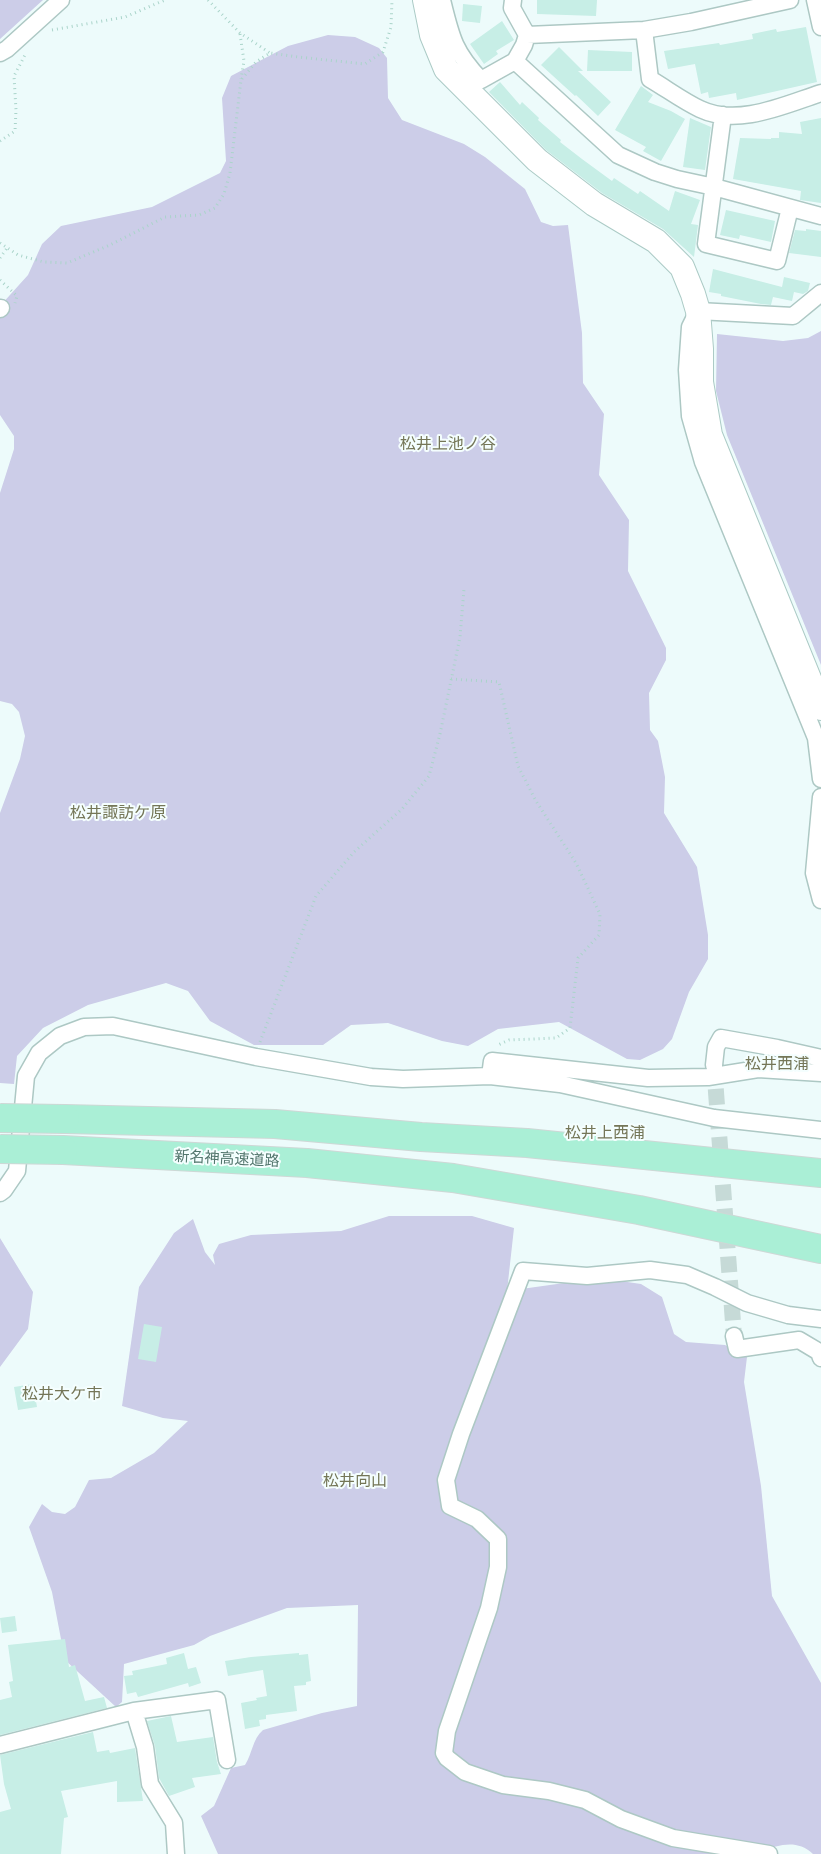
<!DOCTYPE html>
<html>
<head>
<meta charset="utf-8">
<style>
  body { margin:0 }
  canvas { display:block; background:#edfbfb }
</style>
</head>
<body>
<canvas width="821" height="1854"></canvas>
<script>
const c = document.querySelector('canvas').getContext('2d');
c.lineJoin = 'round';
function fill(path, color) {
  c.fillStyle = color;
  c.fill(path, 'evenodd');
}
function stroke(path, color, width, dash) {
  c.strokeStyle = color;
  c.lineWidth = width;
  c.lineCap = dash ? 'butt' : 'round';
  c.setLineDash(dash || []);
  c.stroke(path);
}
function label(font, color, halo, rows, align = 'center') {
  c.font = font + ' Montserrat,"Noto Sans JP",sans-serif';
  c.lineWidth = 4;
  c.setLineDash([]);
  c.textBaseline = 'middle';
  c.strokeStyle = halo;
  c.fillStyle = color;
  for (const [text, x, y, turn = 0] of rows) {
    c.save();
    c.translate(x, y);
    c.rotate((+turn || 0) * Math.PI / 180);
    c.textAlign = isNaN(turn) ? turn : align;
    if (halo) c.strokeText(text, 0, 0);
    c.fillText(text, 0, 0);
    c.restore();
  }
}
const green = new Path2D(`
  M0,0H43L0,39Z
  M328,35L355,37L379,48L387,58L388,98L402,120L464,144L485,157L525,189L541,222L553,226L568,225L582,333L583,383L604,414L599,475L629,520L628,571L666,648V660L649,693L650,730L658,741L665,777L664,813L697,867L708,935V959L689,992L672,1039L663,1049L640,1060L627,1059L559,1022L498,1029L468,1046L442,1041L388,1023L351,1025L323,1045H254L210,1021L188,991L166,983L88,1005L43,1028L17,1056L14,1084L0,1083V813L20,759L25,736L19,712L12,704L0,701V493L14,449V436L0,415V306L28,275L42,244L61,226L152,207L220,173L226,161L222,98L231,76L288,46Z
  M821,331V665L727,435L716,391L717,334L783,341L808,338Z
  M389,1216H472L514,1228L507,1291L600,1278L641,1284L662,1297L674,1334L686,1342L725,1345L747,1357L744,1382L761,1486L772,1596L821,1683V1854H813C797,1839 779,1845 762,1851L760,1854H218L201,1816L214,1806L231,1768L245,1765C253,1752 252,1740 263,1730L322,1713L357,1706L358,1605L287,1608L210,1636L194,1645L124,1664L122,1702L116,1707L65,1660L52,1592L29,1527L42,1504L52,1512L65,1514L75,1507L89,1480L111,1478L154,1453L188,1421L163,1418L122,1406L139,1287L174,1233L193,1219L205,1252L215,1265L213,1255L219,1244L251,1235L341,1231Z
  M0,1238L33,1292L28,1329L0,1367Z`);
const building = new Path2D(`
  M537,0H597L596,16L537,14Z
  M463,4L482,6L480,23L462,21Z
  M502,21L514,40L496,51L498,54L484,64L470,44Z
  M806,27L817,82L737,100L736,93L709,98L708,92L701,94L695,64L668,69L664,51L719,43L720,45L753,39L752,34L776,29L777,32Z
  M559,47L583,71H578L611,102L598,116L576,95L575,96L541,65Z
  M588,50L632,52V71H587Z
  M500,82L520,105L522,102L539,118L538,120L561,140L560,142L582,159L612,181L614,178L638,194L640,191L669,211L675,191L700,200L691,224L698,225L694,257L663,229L602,193L546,150L489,92Z
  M641,86L653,95L648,102L671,111L685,119L661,161L643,151L646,147L615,130Z
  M690,118L711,127L705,170L683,167Z
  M821,118V203L800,200L801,191L733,179L740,138L771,139V138H779V132L802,134L800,122Z
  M726,210L775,221L771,242L740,235L739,239L720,235Z
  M806,229L821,231V257L789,253L795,230L806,231Z
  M713,269L782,287L784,277L810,283L808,291L803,294L794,292L792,301L773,297L771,305L761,304L721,296V294L709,292Z
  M144,1324L162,1327L156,1362L138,1359Z
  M33,1384L37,1407L18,1410L14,1387Z
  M15,1616L17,1631L2,1633L0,1618Z
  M65,1639L69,1667L75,1665L85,1701L104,1697L107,1708L0,1735V1700L12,1697L9,1682L13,1681L8,1645Z
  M184,1653L188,1669L196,1667L201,1683L189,1687L188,1683L138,1697L136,1692L127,1694L124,1676L133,1675L132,1671L167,1664L166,1658Z
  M299,1653V1655L308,1654L311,1681L306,1682V1685L294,1686L297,1711L266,1715V1719L259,1720L260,1726L245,1729L241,1703L257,1700L256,1698L267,1696L263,1670L228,1676L225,1661L251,1657Z
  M171,1716L177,1742L213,1737L217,1762L221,1774L192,1778L195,1787L169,1796L159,1778L155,1746L147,1721Z
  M93,1732L97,1752L109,1750L110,1753L135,1748L143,1801L117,1802V1781L61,1791L68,1817L64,1818L61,1854H0V1812L11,1809L4,1784L0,1755Z`);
const streetTunnel = new Path2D(`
  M714,1065L734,1336`);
const path = new Path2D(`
  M208,0L240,33L270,53
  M52,30L125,17L165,0
  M240,34L244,61L241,79
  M0,141L15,131L16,110L14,76L25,55
  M0,243L18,255L44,262L67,263L110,245L165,217L199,215L215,208L224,194L230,173L241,80L256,62L270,53L298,57L365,64L383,52L391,27L392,0
  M0,258L7,248
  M0,280L17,296L15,303
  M451,679L499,682L518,766L536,801L576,863L600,914L599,935L578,958L570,1028L556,1038L509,1040L498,1045
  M260,1042L316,896L354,852L402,809L429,776L440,734L460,637L464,589`);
const street = new Path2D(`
  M442,0C451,37 454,52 481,80L515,61
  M513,0L512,8L527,35L524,45L515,61L618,155L655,172L677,179L714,187L821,216
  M815,0L821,27
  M644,30L650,79C667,89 683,101 700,109C738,127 784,105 821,93
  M527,35L644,30L691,22L790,0
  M0,53L7,49L61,0
  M723,115L706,244L777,261L790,208
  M821,293L793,316L698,311L690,327L687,370L690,416L703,462L816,738L821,779
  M0,309L1,308
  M821,797L814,873L821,900
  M714,1065L716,1047L721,1038L777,1048L821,1058
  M490,1076L492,1061L648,1078L708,1077L758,1069L821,1073
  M0,1193L4,1190L17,1171L26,1076L39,1053L60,1036L84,1027L113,1026L256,1057L371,1077L403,1079L490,1076L560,1084L714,1118L821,1130
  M734,1336L737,1349L799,1340L819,1352L821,1358
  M134,1711L145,1747L150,1784L174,1823L176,1854
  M0,1745L134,1711L217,1700L227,1760
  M769,1854L673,1838L621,1819L585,1800L549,1791L503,1785L465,1772L447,1758L444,1753L447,1731L489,1608L498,1567V1539L477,1519L450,1506L446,1480L461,1434L523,1271L587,1276L650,1270L687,1275L715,1287L747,1303L788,1315L821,1319`);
const secondary = new Path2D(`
  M425,0L432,35L446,69L537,160L594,204L656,241L682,267L693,294L698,311L701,349V382L710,435L821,708`);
const highway = new Path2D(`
  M65,1119L275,1124L421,1137L527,1143L821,1173
  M63,1150L307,1163L453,1178L639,1210L821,1249`);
const highwayBridge = new Path2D(`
  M0,1118L65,1119
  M0,1149L63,1150`);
const streetNames = [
  ["新名神高速道路",227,1159,3]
];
const neighbourhoodNames = [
  ["松井上池ノ谷",448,444],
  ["松井諏訪ケ原",118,813],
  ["松井西浦",777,1064],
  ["松井上西浦",605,1133],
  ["松井大ケ市",62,1394],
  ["松井向山",355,1481]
];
fill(green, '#cccde8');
fill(building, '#c7eee6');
stroke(streetTunnel, '#c6dad7', 16, [16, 8]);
stroke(street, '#adc8c4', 19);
stroke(secondary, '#accbc6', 26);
stroke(highway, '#ced8d6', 30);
stroke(path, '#aad4ca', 3, [1, 4]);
stroke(street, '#fff', 16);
stroke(secondary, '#fff', 24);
stroke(highway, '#aaefd6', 28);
stroke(highwayBridge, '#ced8d6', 30, []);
stroke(highwayBridge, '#aaefd6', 28);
label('15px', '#51756c', '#f4fefe', streetNames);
label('16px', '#747657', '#f4fefe', neighbourhoodNames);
</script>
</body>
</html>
